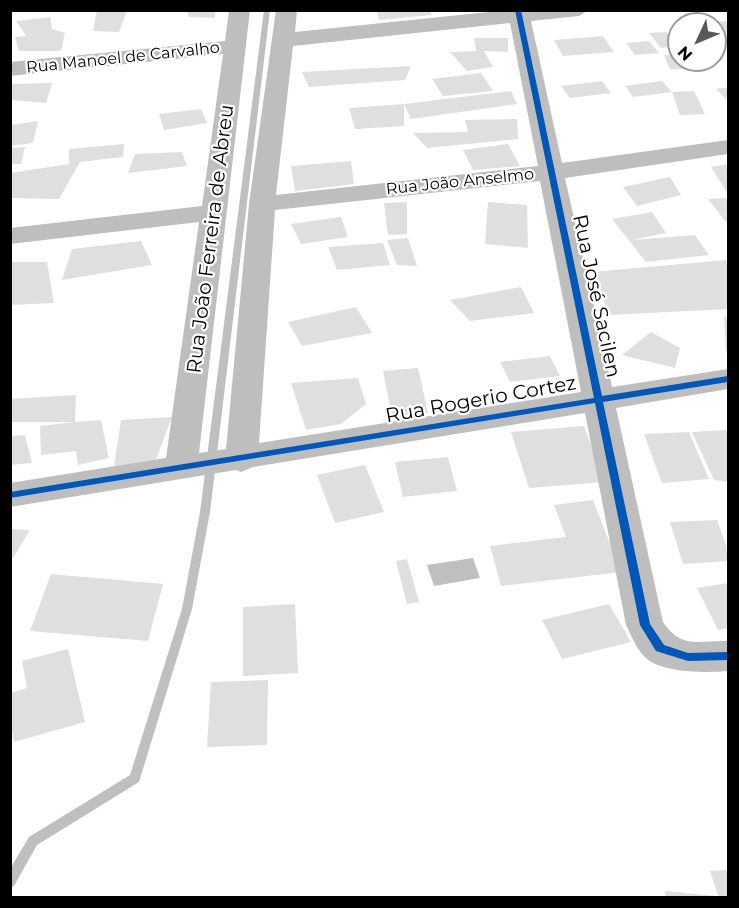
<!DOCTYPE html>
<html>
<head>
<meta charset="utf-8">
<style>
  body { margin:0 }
  #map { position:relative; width:739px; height:908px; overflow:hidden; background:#fff; font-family:Montserrat,sans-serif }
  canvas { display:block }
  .frame { position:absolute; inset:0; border:12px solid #000; pointer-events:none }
  .north { position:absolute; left:667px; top:12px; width:60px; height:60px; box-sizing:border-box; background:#fff; border:2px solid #999; border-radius:50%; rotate:226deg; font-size:16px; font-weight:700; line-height:24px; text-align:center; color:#000 }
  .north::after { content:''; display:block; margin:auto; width:21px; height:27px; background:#595959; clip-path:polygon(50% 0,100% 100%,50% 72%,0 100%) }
</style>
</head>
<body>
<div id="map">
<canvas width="739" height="908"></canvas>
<div class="frame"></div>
<div class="north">N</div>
</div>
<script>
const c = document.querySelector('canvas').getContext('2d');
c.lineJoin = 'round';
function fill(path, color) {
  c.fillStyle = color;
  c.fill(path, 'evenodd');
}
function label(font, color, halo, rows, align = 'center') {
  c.font = font + ' Montserrat,sans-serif';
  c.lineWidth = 4.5;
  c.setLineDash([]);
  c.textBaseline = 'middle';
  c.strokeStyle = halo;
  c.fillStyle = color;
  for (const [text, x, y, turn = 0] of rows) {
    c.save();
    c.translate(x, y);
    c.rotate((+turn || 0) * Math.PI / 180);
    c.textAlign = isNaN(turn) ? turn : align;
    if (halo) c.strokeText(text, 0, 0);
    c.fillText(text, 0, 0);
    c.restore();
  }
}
const water = new Path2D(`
  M473,558L480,578L434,586L427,565Z`);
const stream = new Path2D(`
  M264,10H270L210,512L192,609L139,782L37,845L14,886L10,888V869L29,837L130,775L182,609L200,512Z`);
const building = new Path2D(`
  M97,10L127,11L119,32L93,31Z
  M186,10H215V18L189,17Z
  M377,10H429L432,15L379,20Z
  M50,17L52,29L65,33L61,51H19L15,37L26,36L16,21Z
  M726,21L728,25V40L715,41V24L711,22Z
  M666,32L678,46L661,48L649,33Z
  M603,36L614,52L563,56L554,40Z
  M474,38H508V52L484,51L493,67L467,71L450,52L476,51Z
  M649,41L659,53L635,55L626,43Z
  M664,55H679V60H709L713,68L670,69Z
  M411,66L405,80L309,87L302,72Z
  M481,73L493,91L443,96L432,79Z
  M602,81L611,93L570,98L561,86Z
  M662,81L672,92L633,97L625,86Z
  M52,83L46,103L10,100V84Z
  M728,87V101L716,89Z
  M511,91L517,104L411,119L404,104Z
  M694,91L705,114L680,115L672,92Z
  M404,104V126L355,129L349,108Z
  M201,109L207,123L164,130L159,114Z
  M517,119L518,139L427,148L413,133L468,132L465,120Z
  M38,121L33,143L10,146V125Z
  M124,144L123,157L80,162L59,199L10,198V173L69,164V149Z
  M508,144L520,166L473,170L463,150Z
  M25,147L21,164H10V148Z
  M182,152L187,166L128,173L135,154Z
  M351,161L354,184L295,191L291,166Z
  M728,164V191H726L711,167Z
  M670,177L681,195L637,206L623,187Z
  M728,198V221H725L708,199Z
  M407,202V234L388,235L384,203Z
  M488,202L527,205L528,248L485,244Z
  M652,212L666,233L632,240L695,235L709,255L646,262L612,219Z
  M341,217L348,237L301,244L291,224Z
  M408,238L417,266L397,265L387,240Z
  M141,241L152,265L62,280L72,249Z
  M383,243L390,265L337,270L328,247Z
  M726,260L728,265V309L609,315L593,272Z
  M10,262H47L54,303L10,305Z
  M521,287L534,313L470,321L450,300Z
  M356,307L372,333L302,346L288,322Z
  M724,316L728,317V351H726Z
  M651,332L680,348L675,368L622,355Z
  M550,356L560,376L510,382L500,362Z
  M418,368L428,413L392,416L383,371Z
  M358,378L366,404L341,424L306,430L291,383Z
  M76,395L75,422L101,420L109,458L78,465L76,451L41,455L40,426L75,422H10V399Z
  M172,417L154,465L114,466L121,420Z
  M584,426L604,482L529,488L511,432Z
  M728,430V482L714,480L692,432Z
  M689,432L709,479L662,483L644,434Z
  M25,435L32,463L10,465V436Z
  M448,457L457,491L403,497L395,462Z
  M365,465L384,512L335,523L317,475Z
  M593,500L621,572L501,586L490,546L566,537L554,505Z
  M717,520L728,551V561L683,564L670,522Z
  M10,529L30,530L10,563Z
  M407,559L419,602L407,604L396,561Z
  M51,574L163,584L148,641L30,631Z
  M728,583V628L718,630L697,588Z
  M295,604L298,673L243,676V607Z
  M609,604L631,642L562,659L542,620Z
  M68,649L85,722L14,742L10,720V693L27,688L22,661Z
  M268,680L267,745L207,747L211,682Z
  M728,870V898H719L710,871Z
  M665,891L716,896V898H666Z`);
const street = new Path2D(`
  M229,10H250L199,453L226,449L249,204L276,10H297L295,32L508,10H589L579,16L531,21L562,163L728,140V154L565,178L612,387L728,369V389L616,408L663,622C682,650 698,640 728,641V671C708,673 661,673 646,658C637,650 631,635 626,625L585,413L253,467L241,472L236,470L10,507V483L166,458L199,222L10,244V228L202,206L223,54L10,76V62L225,41ZM510,23L538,166L276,195L293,46ZM540,181L581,392L259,443L275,210Z`);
const cycleway = new Path2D(`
  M515,10H521L602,396L728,376V382L603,402L650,624L664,645L688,653L728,652V660L688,661L656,651L640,625L595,403L10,498V492L594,398Z`);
const farStreetnames = [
  ["Rua Manoel de Carvalho",123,58,-6],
  ["Rua João Anselmo",460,182,-6]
];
const streetNames = [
  ["Rua João Ferreira de Abreu",211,239,-83],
  ["Rua José Sacilen",596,296,78],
  ["Rua Rogerio Cortez",481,400,-10]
];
fill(water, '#bfbfbf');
fill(stream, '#bfbfbf');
fill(building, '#dfdfdf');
fill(street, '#bebebe');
fill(cycleway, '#0057b8');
label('16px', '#000', '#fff', farStreetnames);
label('20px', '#000', '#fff', streetNames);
</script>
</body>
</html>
